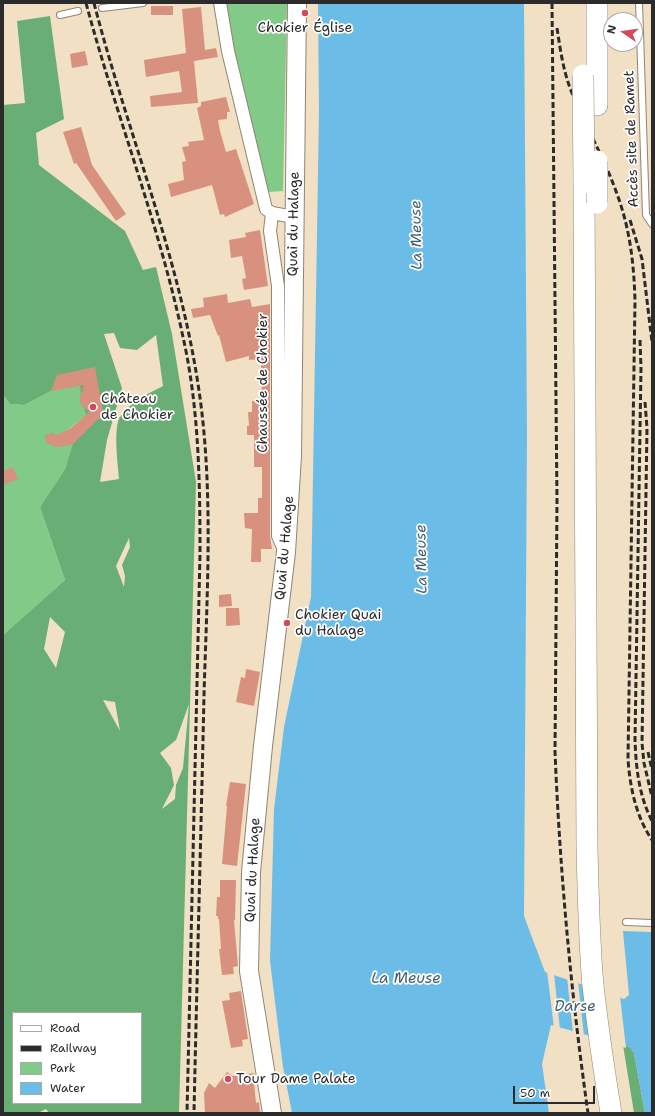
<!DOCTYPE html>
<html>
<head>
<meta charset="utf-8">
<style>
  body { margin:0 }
  #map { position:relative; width:655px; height:1116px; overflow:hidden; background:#f1e0c3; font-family:"Shantell Sans",sans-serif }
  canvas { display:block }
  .frame { position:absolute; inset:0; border:4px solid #2b2b2b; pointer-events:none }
  .legend { position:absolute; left:12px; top:1012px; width:130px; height:92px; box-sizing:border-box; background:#fff; border:1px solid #aaa; margin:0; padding:5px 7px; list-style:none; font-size:12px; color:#2b2b2b }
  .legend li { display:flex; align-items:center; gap:8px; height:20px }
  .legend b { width:20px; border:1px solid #aaa }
  .north { position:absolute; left:603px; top:12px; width:40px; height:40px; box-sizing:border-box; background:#fff; border:1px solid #aaa; border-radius:50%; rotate:283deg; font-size:11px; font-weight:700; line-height:16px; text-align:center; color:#2b2b2b }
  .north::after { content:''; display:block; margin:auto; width:14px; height:18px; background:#d1495b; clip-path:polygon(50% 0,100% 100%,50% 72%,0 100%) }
  .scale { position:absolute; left:513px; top:1086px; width:82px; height:18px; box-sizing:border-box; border:2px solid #2b2b2b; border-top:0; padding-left:5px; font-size:12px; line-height:14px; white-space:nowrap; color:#2b2b2b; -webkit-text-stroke:3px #fff; paint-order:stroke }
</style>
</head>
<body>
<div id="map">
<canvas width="655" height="1116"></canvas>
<div class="frame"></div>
<ul class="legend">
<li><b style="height:5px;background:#fff"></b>Road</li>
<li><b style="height:5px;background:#2b2b2b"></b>Railway</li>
<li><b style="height:11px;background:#82ca87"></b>Park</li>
<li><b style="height:11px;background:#6bbde7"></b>Water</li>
</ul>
<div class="north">N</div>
<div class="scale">50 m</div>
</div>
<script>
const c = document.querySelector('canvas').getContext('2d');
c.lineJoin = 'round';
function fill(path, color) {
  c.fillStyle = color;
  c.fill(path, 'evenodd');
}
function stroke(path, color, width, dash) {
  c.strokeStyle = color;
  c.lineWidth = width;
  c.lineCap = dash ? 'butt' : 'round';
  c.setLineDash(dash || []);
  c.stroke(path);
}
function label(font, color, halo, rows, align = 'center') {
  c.font = font + ' "Shantell Sans",sans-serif';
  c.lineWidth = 3.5;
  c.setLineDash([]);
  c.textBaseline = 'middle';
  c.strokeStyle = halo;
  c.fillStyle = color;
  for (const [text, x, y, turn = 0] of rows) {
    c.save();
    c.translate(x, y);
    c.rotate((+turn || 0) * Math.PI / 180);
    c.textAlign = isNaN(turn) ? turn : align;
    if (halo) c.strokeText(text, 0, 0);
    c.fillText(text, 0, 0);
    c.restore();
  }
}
const green = new Path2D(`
  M223,3H287L283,191L268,192L243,97Z
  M80,386L86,415L50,444L74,443L65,469L40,507L65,580L3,635V395L10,404L24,405L51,391Z`);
const forest = new Path2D(`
  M50,16L64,119L36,133L39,165L125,231L143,270L156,267L172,334L196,482L179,1113H49L46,1109L38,1113H3V635L65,580L40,507L65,469L73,444L57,447L47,443L45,437L46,435L52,433L56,436L71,428L86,415L84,407L81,405L80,397L81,394L80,386L51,391L24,405L10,404L3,395V105L25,103L17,21ZM114,333L120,348L137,350L156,335L163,386C148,394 130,402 120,417C113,428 118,465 119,479L100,482L107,440L122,388L104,334ZM129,538L130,547L122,565L125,576L124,587L116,566ZM50,617L65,632L56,668L44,649ZM103,700L115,702L120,731ZM189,704L183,768L176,785L175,799L162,809L174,785L171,768L160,753L176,740ZM13,1013H141V1103H13Z
  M623,1045L630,1047L634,1053L645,1113H634Z`);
const water = new Path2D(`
  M318,3H524L527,434L524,916L545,972L624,999L629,995L623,931L652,932V1113H645L634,1053L630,1047L551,1025L542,1064L549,1113H292L283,1067L270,961L274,809L284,727L311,597L319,112Z`);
const pier = new Path2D(`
  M547,971L554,973L560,1030L554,1028Z
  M567,977L578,981L584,1036L573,1033Z
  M584,983L620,996L626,1048L590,1038Z`);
const building = new Path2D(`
  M151,6H173V15H151Z
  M201,7L205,50L216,48L218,57L194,61L198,103L151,107L150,96L182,92L179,71L146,77L144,60L186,53L182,9Z
  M85,51L88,65L72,68L70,54Z
  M226,97L230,112H227V119L218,120L220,131L226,152L236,149L254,204L225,217L224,214L220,215L212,185L171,197L168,184L184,180L182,162L186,161L182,147L189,146L188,142L204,140L197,108L201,106V102Z
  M81,127L92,165L126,214L116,221L76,163L74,164L63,132Z
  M260,230L268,286L244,290L242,279L246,278L242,256L231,258L229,240L246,237L245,233Z
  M227,294L228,303L250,299L252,307L270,304V536L272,549H261V562H251L252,529L245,528L244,513H258V498H262V467H254V435H247V426H249L248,412H252V401H262L261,359L249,360V356L226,362L219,335L218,336L210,315L193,318L191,309L204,307L203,298Z
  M95,367L104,418L98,419L74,443L70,445L57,447L47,443L45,437L46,435L52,433L57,435L71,428L89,412L81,405L80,397L84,385L51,391L57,375Z
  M13,467L18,479L3,485V471Z
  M231,594L232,606L219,607V595Z
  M226,608H239L240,625L226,626Z
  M246,669L260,672L254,706L236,702L241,677L245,678Z
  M230,782L246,784L237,866L222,864L227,806H226Z
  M220,880H236L235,920H234L238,966L233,967L234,974L222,975L219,949H221L219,919H218V916H216L217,897H220Z
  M241,991L248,1039L242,1040L243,1046L231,1048L222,1001L230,1000L229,993Z
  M227,1072L233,1076L254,1073L256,1083H254L256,1103L259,1102L260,1113H205L204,1093L209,1083L215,1088Z`);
const service = new Path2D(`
  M639,3L646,215L652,224
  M102,8L143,3
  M60,15L78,11
  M626,922L652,923`);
const minor = new Path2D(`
  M220,3L228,51L266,209L272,213L294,217
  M272,213L270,231L278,286V536L282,545`);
const secondary = new Path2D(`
  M272,1113L249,971L251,872L263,746L286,552L292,456L297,3`);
const trunk = new Path2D(`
  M597,3V105
  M584,183L587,846C588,893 589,940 593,986C598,1029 604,1071 611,1113`);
const rail = new Path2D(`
  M86,3C116,115 159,224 183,337C199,408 200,482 200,554L187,1113
  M94,3C127,131 178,253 198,384C214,486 207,592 204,695C201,834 197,974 194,1113
  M552,3L557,500L555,752C560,872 571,994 588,1113
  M557,28C560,48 563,69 570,88C584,124 604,157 617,194C630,229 634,264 635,301L628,759C630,788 636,816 652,840
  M630,220L642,259L652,342
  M640,340L641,368L635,740C636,768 639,796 652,821
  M645,402L647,428L642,743L644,763L652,797
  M648,752L652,770`);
const trunkBridge = new Path2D(`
  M583,75L584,183
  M597,161V203`);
const markers = [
  [305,13,4,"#d1495b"],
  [93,407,4,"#d1495b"],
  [287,623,4,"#d1495b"],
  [228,1079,4,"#d1495b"]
];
const poiNames = [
  ["Chokier Église",305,28,"center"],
  ["Château",101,399],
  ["de Chokier",101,415],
  ["Chokier Quai",295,615],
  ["du Halage",295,631],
  ["Tour Dame Palate",236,1079]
];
const streetNames = [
  ["Accès site de Ramet",632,139,-92],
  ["Quai du Halage",294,224,-89],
  ["Chaussée de Chokier",263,383,-90],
  ["Quai du Halage",285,548,-85],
  ["Quai du Halage",253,870,-87]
];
const waterNames = [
  ["La Meuse",417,235,-91],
  ["La Meuse",422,559,-91],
  ["La Meuse",406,979],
  ["Darse",575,1007]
];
fill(green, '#82ca87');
fill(forest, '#69ae74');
fill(water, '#6bbde7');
fill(pier, '#f1e0c3');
fill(building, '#d8917f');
stroke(service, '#8e8677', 8);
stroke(minor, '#8e8677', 14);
stroke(secondary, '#8e8677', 20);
stroke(trunk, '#8e8677', 22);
stroke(service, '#fff', 6);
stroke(minor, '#fff', 12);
stroke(secondary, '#fff', 18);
stroke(trunk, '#fff', 21);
stroke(rail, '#2b2b2b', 3, [6, 3]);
stroke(trunkBridge, '#8e8677', 22, []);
stroke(trunkBridge, '#fff', 21);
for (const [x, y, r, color] of markers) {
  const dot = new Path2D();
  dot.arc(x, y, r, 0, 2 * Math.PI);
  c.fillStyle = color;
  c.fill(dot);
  stroke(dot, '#fff', 1.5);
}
label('14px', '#2b2b2b', '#fff', poiNames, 'left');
label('14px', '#2b2b2b', '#fff', streetNames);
label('italic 15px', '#415e6d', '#fff', waterNames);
</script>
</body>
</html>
